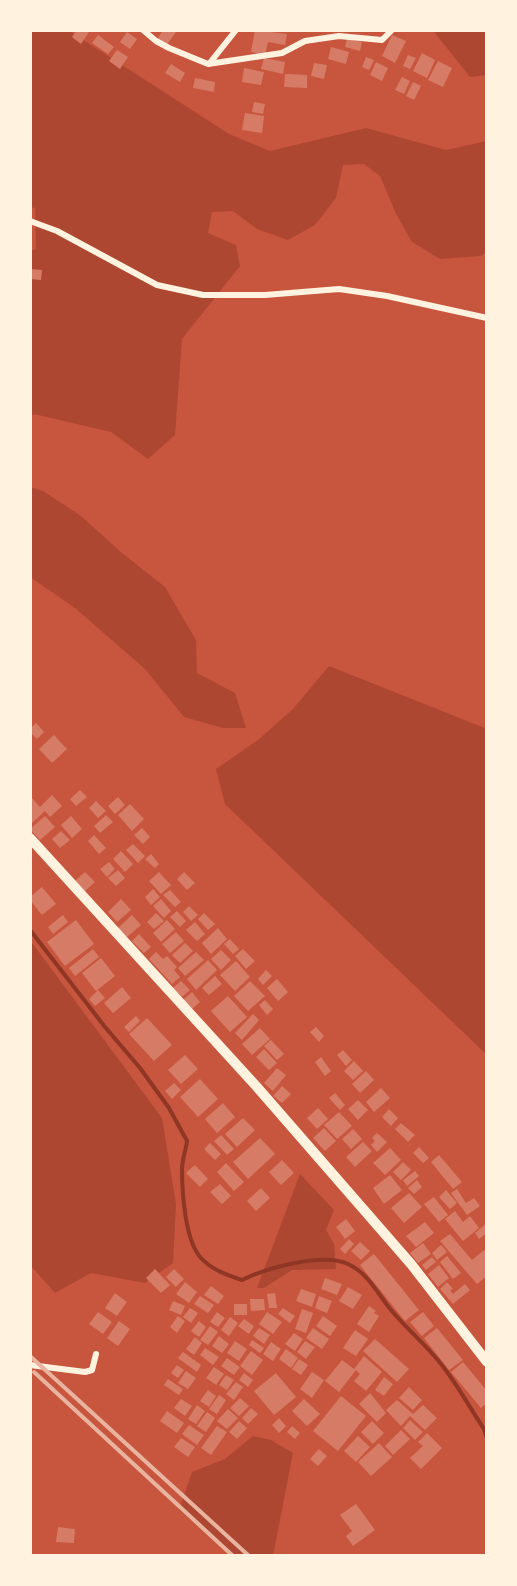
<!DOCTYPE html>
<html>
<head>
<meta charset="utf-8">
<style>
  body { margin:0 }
  #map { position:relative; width:517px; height:1586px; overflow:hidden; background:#c8553d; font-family:"Public Sans",sans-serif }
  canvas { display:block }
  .frame { position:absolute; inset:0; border:32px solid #fff3e0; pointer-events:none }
</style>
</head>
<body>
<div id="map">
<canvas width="517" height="1586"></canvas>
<div class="frame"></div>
</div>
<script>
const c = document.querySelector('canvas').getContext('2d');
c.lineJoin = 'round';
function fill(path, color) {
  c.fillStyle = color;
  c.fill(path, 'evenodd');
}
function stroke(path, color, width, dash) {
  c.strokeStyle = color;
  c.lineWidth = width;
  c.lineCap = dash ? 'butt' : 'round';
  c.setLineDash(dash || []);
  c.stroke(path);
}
const green = new Path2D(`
  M30,30H68L229,134L270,151L366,128L446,150L487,141V252L481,256L440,259L412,242L396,214L380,176L364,164L343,165L336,198L315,225L288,240L257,229L233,211L212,212L208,233L236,245L240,266L182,339L175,435L148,459L111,432L34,414L30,417V251L36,249L35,208L30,207Z
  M435,30H487V75L470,77L435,33Z
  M30,487L43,491L81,516L122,553L165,587L196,640L197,673L235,693L246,728H223L184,717L145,669L75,608L30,577Z
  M329,666L487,729V1055L225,804L216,769L258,740L293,709Z
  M30,940L162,1118L176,1204L173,1263L145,1283L91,1273L55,1293L30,1265Z
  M300,1174L334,1210L326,1230L334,1244L336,1269L292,1270L264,1288H257Z
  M253,1436L271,1440L293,1453L273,1556H237L179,1510L192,1472L225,1459Z`);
const stream = new Path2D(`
  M30,930L105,1027L140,1068L169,1108L187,1141C186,1150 182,1160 182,1169C182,1192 185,1241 201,1258C212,1270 227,1275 242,1280C266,1268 323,1252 348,1264C368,1273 378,1294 391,1310C407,1329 426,1345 441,1364C457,1384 470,1408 484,1429L487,1438`);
const building = new Path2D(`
  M77,30H85L89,32L81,44L72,37Z
  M163,30H173L176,32L166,46L157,40Z
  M255,30L287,34L285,45L268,42L265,55L251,52Z
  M127,32L137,39L130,49L120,42Z
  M98,35L114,47L108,54L92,43Z
  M392,35L406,41L395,63L382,56Z
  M347,39L362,42L360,51L345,47Z
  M331,47L349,52L346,64L328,59Z
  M117,50L128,57L120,69L109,61Z
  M422,53L435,60L427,78L413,71Z
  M408,55L416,58L410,69L403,66Z
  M366,57L374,60L369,70L362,67Z
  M264,58L285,62L283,74L261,69Z
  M438,61L452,68L443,87L428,80Z
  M376,62L388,68L382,81L370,75Z
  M314,63L327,65L324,79L311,76Z
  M171,64L185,73L180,82L165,73Z
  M244,68L264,72L261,85L242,82Z
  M285,74L307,75V88L284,87Z
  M402,77L410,81L404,94L395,90Z
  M195,78L215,82L214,92L193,88Z
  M413,82L421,86L414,100L406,96Z
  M254,102L265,104L263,114L252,112Z
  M245,113L264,116L262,133L242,130Z
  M30,269L42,270L41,280L30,279Z
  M36,723L44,732L37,739L30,732V729Z
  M54,735L67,749L52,763L39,749Z
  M80,790L87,797L76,806L70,799Z
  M52,795L62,806L50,817L45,811L30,825V796L40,807Z
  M118,797L125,805L115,814L108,806Z
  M96,801L106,811L98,818L89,808Z
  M130,804L144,819L132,831L118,815Z
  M106,815L113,822L100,833L94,826Z
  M45,816L55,827L40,840L30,829Z
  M71,816L82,829L72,838L61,825Z
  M142,828L150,837L143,844L134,835Z
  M61,831L70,840L60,848L52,839Z
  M94,835L106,848L99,854L88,841Z
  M133,844L145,856L138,863L126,850Z
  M121,851L133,864L125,872L113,859Z
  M151,854L159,864L155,868L145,859Z
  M109,862L115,869L107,877L100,869Z
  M118,870L125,878L116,886L108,878Z
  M85,872L95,882L84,892L75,881Z
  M159,872L171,885L161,894L149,881Z
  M184,872L195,883L187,890L177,879Z
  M42,887L56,904L42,915L30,900V897Z
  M153,889L160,897L151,905L145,897Z
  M170,890L181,902L175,907L163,895Z
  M121,899L131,910L117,922L108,912Z
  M161,899L171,911L164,918L153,906Z
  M189,906L198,915L191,921L183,912Z
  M177,911L186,921L180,927L170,917Z
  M156,913L164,921L154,929L147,922Z
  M204,913L215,924L208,930L198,919Z
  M63,915L68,922L53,934L48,927Z
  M132,915L141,925L127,937L118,928Z
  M76,920L94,944L65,966L47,942Z
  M167,920L175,929L161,942L153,933Z
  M195,922L205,934L197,941L186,930Z
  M218,928L227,939L211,954L202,943Z
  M176,932L184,941L170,953L162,944Z
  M139,934L151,947L144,953L132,941Z
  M230,939L239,949L233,954L224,944Z
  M185,943L193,951L180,963L172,955Z
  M93,949L99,957L75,976L69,968Z
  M243,949L255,961L246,969L235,956Z
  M221,950L231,960L221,970L211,959Z
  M156,952L163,959L167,956L177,967L174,970L180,977L172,984L149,959Z
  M196,952L204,960L185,976L178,968Z
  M101,958L115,976L96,991L82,973Z
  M208,960L217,970L196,990L187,979Z
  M236,961L250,977L235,991L220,975Z
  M266,970L272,976L263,985L258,979Z
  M215,976L222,984L209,995L202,988Z
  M277,979L288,992L278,1001L267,988Z
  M181,981L190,990L182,997L173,988Z
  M250,981L265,996L248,1011L234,996Z
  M122,987L131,998L113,1013L104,1003Z
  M98,990L105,998L95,1006L89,999Z
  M192,992L200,1002L192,1009L183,1000Z
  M228,996L247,1017L230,1032L211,1011Z
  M265,1000L273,1009L267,1015L259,1005Z
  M253,1014L259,1020L242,1040L235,1033Z
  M136,1016L140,1021L129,1032L124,1027Z
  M147,1018L172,1045L154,1061L129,1034Z
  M316,1027L324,1036L319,1042L310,1032Z
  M260,1028L270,1039L252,1055L242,1044Z
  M271,1040L284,1054L277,1060L264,1046Z
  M264,1049L277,1063L269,1070L256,1057Z
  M343,1050L352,1060L346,1066L337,1055Z
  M185,1055L198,1069L181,1084L168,1070Z
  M321,1057L331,1071L325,1076L315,1062Z
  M354,1061L363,1071L353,1080L344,1071Z
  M277,1068L286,1075L273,1091L264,1083Z
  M366,1071L374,1080L360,1093L352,1084Z
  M200,1079L218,1099L198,1117L180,1097Z
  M174,1083L181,1090L172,1099L165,1091Z
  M282,1086L291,1094L282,1103L273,1096Z
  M381,1088L390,1098L374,1112L366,1102Z
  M335,1093L345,1105L340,1110L329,1098Z
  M358,1100L368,1110L358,1120L348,1109Z
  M223,1103L235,1117L217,1133L205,1119Z
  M318,1108L328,1119L317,1129L307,1118Z
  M389,1109L398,1118L391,1126L382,1117Z
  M339,1112L352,1126L337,1139L324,1125Z
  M243,1118L255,1130L237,1147L225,1134Z
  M401,1123L415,1135L408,1142L395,1129Z
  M324,1128L336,1141L325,1151L313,1138Z
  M353,1129L362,1139L351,1149L342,1139Z
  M377,1133L387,1142L377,1152L371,1145L375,1141L372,1138Z
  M221,1135L234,1149L227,1155L214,1141Z
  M260,1138L275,1154L248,1179L233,1162Z
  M363,1142L372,1151L355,1167L346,1157Z
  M210,1143L221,1154L215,1160L204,1149Z
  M419,1147L429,1158L423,1163L413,1153Z
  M390,1148L401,1160L385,1175L373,1163Z
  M439,1155L462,1182L453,1189L431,1162Z
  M282,1160L294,1173L281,1185L269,1172Z
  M403,1162L411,1170L401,1180L393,1172Z
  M226,1163L244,1182L234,1191L217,1172Z
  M195,1165L208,1179L200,1187L186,1173Z
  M415,1171L419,1176L407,1186L403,1180Z
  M390,1175L402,1190L384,1204L373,1188Z
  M417,1180L422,1187L414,1194L408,1188Z
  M220,1184L231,1196L222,1204L210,1192Z
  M261,1188L270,1198L256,1211L247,1201Z
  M457,1189L466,1203L474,1198L480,1206L467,1215L451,1193Z
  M446,1190L457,1203L450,1209L439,1197Z
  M409,1193L422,1207L404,1223L391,1208Z
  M434,1197L448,1215L439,1222L424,1204Z
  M455,1211L463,1222L470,1216L479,1228L463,1241L445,1219Z
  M346,1219L355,1231L345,1239L336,1227Z
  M425,1222L434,1233L416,1247L406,1236Z
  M487,1223V1233L479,1239L475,1233Z
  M450,1234L472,1260L484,1250L487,1253V1276L477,1284L440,1241Z
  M349,1239L354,1244L345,1254L340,1249Z
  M360,1242L370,1251L361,1260L351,1251Z
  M423,1243L431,1254L418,1263L410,1253Z
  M441,1245L447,1252L437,1260L432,1253Z
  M374,1254L419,1310L405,1321L360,1265Z
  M447,1256L461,1273L453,1279L440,1262Z
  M432,1257L436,1262L426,1270L422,1265Z
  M439,1265L449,1278L438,1287L428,1274Z
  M155,1269L170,1285L161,1293L146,1278Z
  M174,1269L184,1279L176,1287L166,1277Z
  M325,1278L342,1284L337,1295L321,1289Z
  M185,1282L197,1292L189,1303L176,1294Z
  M447,1282L453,1289L450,1290L453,1294L465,1284L470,1290L453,1304L440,1289Z
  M211,1286L224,1296L218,1304L204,1295Z
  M348,1287L362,1295L353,1309L339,1301Z
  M301,1289L316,1294L312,1307L296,1301Z
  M115,1293L127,1302L117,1316L105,1308Z
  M275,1293L277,1308H269L267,1294Z
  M200,1296L214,1305L208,1313L194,1304Z
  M319,1296L332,1301L327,1313L315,1308Z
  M250,1299H264L265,1310L251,1311Z
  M173,1301L185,1306L181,1315L169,1310Z
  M234,1304H247V1315H234Z
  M369,1306L376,1311L374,1313L379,1316L369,1332L357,1324Z
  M190,1308L198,1313L191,1323L183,1317Z
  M283,1308L295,1316L290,1323L278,1314Z
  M302,1309L313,1313L306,1333L295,1329Z
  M98,1312L112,1322L103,1334L89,1324Z
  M217,1312L225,1318L218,1327L210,1322Z
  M267,1312L282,1322L273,1334L259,1324Z
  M423,1312L434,1326L422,1336L410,1322Z
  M178,1316L185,1321L177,1333L170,1327Z
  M323,1316L337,1326L330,1336L316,1326Z
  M230,1317L238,1323L229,1336L221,1330Z
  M244,1319L254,1326L249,1334L238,1326Z
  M119,1321L130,1329L118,1346L107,1338Z
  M199,1321L206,1327L199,1337L191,1331Z
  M210,1326L218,1332L208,1345L200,1340Z
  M259,1328L270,1335L264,1344L253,1336Z
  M313,1328L329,1339L322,1349L306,1338Z
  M437,1328L463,1360L449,1370L424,1338Z
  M355,1330L368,1339L356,1356L343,1348Z
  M294,1333L303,1339L295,1351L285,1344Z
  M219,1336L229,1344L222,1353L212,1346Z
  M195,1337L202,1343L194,1355L186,1349Z
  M375,1339L409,1369L397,1382L363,1351Z
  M252,1340L264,1348L260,1353L249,1345Z
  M235,1341L247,1349L239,1361L227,1353Z
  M305,1341L315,1347L306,1359L297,1352Z
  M271,1342L281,1349L273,1361L263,1354Z
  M205,1348L219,1357L213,1365L200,1355Z
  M286,1349L298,1358L291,1368L279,1359Z
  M251,1351L263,1360L252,1375L240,1366Z
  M183,1352L201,1365L197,1372L178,1358Z
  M364,1356L382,1372L366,1391L354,1381L360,1374L356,1370L339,1392L325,1381L342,1360L354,1369Z
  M227,1358L240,1367L234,1375L221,1366Z
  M299,1359L308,1365L301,1375L292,1369Z
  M463,1362L487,1391V1403L481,1408L451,1372Z
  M177,1365L184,1370L178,1378L171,1373Z
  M214,1367L224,1374L216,1385L206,1378Z
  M186,1371L196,1378L188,1389L178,1383Z
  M312,1372L324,1380L312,1398L300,1389Z
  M244,1373L253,1380L248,1387L239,1380Z
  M276,1373L296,1397L274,1415L254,1391Z
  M226,1375L234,1380L227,1390L219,1385Z
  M384,1377L393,1384L384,1396L375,1390Z
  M168,1379L183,1389L179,1395L164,1385Z
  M236,1382L243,1387L234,1400L226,1394Z
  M409,1387L422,1400L413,1410L399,1398Z
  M208,1390L216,1396L209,1407L200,1401Z
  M370,1393L386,1413L377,1422L359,1404Z
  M219,1395L226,1400L217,1414L209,1409Z
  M341,1396L366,1416L338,1451L313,1431Z
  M240,1398L249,1406L239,1416L230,1408Z
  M181,1399L192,1406L185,1416L174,1408Z
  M304,1399L320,1414L307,1426L292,1411Z
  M397,1400L413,1414L423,1405L437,1418L425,1430L410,1416L401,1426L386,1410Z
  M197,1405L205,1411L196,1424L188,1419Z
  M251,1408L258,1414L248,1424L242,1418Z
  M228,1409L238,1418L227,1429L217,1421Z
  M167,1411L184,1423L177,1433L160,1421Z
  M207,1412L215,1418L206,1432L197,1426Z
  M279,1418L286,1426L279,1433L272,1425Z
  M410,1420L423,1432L415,1440L403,1428Z
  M239,1421L247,1428L237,1439L229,1432Z
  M372,1421L384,1433L373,1444L361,1432Z
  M189,1425L204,1435L197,1445L182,1434Z
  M217,1426L227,1432L211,1455L201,1448Z
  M292,1426L300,1433L295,1439L287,1432Z
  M401,1430L410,1439L393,1455L385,1446Z
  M427,1433L442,1448L421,1469L410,1458L423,1446L418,1442Z
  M358,1436L370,1447L356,1462L344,1451Z
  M181,1438L195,1447L188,1457L174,1447Z
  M379,1443L392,1457L371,1476L358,1462Z
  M319,1449L327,1456L318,1466L310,1459Z
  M356,1504L375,1530L353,1546L346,1536L352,1531L340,1515Z
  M58,1527L75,1529L74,1543L56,1542Z`);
const minor = new Path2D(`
  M143,30L156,41L169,48L208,64L282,53L305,41L339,36L382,40L392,30
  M209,64L236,30
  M30,221L57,231L157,285L203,295H265L339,289L387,296L487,318
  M30,1365L85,1372L92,1370L96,1354`);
const trunk = new Path2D(`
  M30,838L257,1087L411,1264L487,1362`);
const rail = new Path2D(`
  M30,1356L249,1556
  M34,1372L233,1556`);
fill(green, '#ae4732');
stroke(stream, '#8f3625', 4);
fill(building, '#d67c66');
stroke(minor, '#fff3e0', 6);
stroke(trunk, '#fff3e0', 10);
stroke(rail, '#e9b49f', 4);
</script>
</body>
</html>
